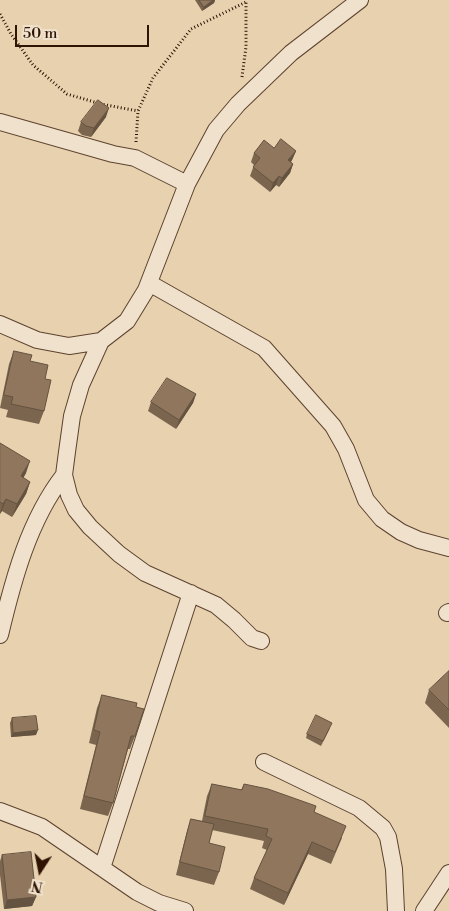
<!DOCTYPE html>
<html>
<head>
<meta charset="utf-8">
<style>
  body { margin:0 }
  #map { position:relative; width:449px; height:911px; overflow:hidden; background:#e7d1af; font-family:"Libre Bodoni",serif }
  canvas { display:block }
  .north { position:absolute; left:15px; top:846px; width:50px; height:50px; -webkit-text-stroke:4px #efe1cb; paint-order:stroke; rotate:191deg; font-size:14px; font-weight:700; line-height:20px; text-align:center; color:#2f1303 }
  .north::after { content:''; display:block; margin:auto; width:18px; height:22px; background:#2f1303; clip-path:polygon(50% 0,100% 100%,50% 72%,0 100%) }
  .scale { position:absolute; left:15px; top:25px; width:134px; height:22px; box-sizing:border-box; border:2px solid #2f1303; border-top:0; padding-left:6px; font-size:15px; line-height:18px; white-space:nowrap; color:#2f1303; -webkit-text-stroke:4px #efe1cb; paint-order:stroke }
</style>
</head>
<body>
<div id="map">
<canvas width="449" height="911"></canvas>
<div class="north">N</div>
<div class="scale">50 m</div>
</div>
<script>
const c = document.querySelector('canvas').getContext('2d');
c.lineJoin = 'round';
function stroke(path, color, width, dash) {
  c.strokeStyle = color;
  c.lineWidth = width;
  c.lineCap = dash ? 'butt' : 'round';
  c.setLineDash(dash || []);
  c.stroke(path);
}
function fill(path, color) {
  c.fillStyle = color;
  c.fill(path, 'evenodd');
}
const path = new Path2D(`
  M0,14L11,34L33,65L67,94L101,104L138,111
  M242,77L246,47V1
  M136,142L138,111L153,78L191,29L246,2`);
const minor = new Path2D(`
  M0,122L113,154L135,158L187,184
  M149,283L264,348L333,426L346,449L366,500L382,519L401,532L419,540L449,548
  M0,324L37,340L69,346L101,341L127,321L146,290L187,184L216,130L238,104L291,53L360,0
  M101,341L81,385L72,416L67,452L64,475L69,495L76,510L90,527L119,554L145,573L216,605L234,620L252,638L261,641
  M447,613L449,612
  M0,635C13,580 29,520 64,475
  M264,762L359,808L383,828L388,837L394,869L396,911
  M0,811L42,827L137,892L159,903L185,911
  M102,868L191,593
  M424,911L449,873`);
const wall = new Path2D(`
  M195,0H215L214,3L202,11Z
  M106,117L91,137L82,135L78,131L81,122Z
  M274,148L296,151L292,160L291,162L293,164L290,173L279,187L276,185L270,192L250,176L254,165L251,162L254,153Z
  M14,351L30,361L45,379L44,411L39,424L6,417L8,410L0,408L9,364Z
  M196,394L193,403L176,429L148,411L151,402Z
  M0,443L26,473L23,478L30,482L26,494L12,517L2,511L0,514Z
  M449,671V728L425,703L429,690Z
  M102,695L136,707L135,736L130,749H128L113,803L108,816L80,809L96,745L89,743L97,708Z
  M12,718L36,735L11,737L10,723Z
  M330,728L321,746L306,738L307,734Z
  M212,784L241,790L244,784L314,812L342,838L331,864L308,854L284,905L250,889L254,878L267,850L262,848L264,841L212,830L209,843L219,872L214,885L176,875L187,831L191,819L202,821L207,796Z
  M2,855L36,897L32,906L4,909L0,875V861Z`);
const shadedWall = new Path2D(`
  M213,0H215L214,3L202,11L204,7Z
  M109,108L106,117L91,137L94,128Z
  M296,151L292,160L285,169L288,160Z
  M293,164L290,173L279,187L282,178Z
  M279,176L276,185L270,192L273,183Z
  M196,394L193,403L176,429L179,420Z
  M30,461L26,473L17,489L21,476Z
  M30,482L26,494L12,517L17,504Z
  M6,499L2,511L0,514L3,504Z
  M38,730L36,735L11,737L13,733Z
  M312,842L308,854L284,905L288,893Z
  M36,897L32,906L4,909L7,900Z`);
const building = new Path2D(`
  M199,0H213L204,7Z
  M98,100L109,108L94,128L86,126L81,122Z
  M281,139L296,151L288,160L293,164L282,178L279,176L273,183L253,167L260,158L254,153L264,140L274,148Z
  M14,351L32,355L30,361L48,365L45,379L51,380L44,411L11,404L13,397L4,395Z
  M167,378L196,394L179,420L151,402Z
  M0,443L30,461L21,476L30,482L17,504L6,499L3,504L0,502Z
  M449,671V710L429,690Z
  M102,695L137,703L136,707L144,709L135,736H131L113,803L84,796L100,732L94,730Z
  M316,715L332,723L323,741L307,734Z
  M36,716L38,730L13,733L12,718Z
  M212,784L242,790L244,784L268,789L316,806L314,812L346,826L335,852L312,842L288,893L254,878L272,839L266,836L268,829L205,816Z
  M191,819L214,824L209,843L225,847L219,872L180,862Z
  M31,852L36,897L7,900L2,855Z`);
stroke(minor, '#5d422e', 18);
stroke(path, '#2f1303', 3, [1, 2.5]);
stroke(minor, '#efe1cb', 16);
fill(wall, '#7b654f');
fill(shadedWall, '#645340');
fill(building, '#8f765c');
stroke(building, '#645340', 1);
</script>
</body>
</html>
